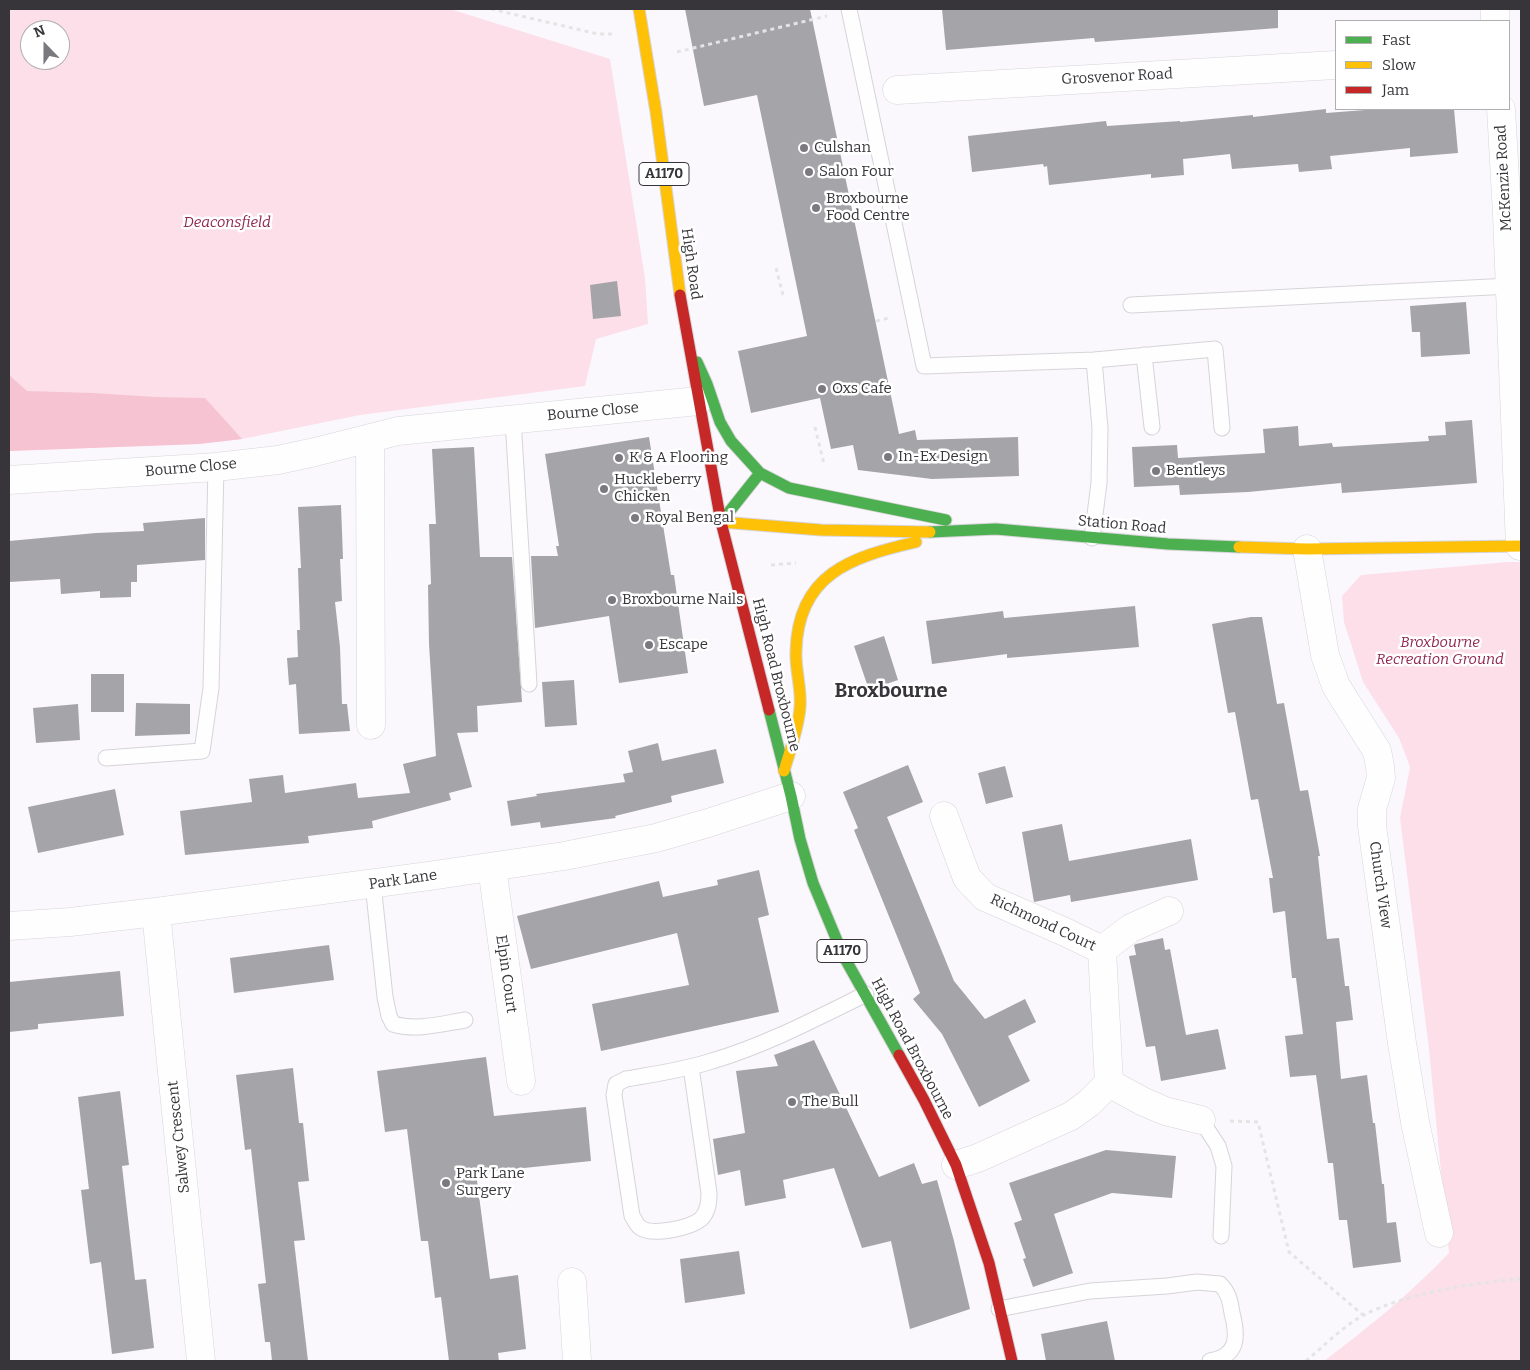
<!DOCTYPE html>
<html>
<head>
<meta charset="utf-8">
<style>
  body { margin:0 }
  #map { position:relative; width:1530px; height:1370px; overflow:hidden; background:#fbf8fd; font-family:Bitter,serif }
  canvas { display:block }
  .frame { position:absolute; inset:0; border:10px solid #373539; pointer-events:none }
  .legend { position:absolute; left:1335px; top:20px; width:175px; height:90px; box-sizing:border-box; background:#fff; border:1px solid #afaeb0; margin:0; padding:6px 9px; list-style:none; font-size:15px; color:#373539 }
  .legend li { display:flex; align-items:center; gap:10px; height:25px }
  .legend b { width:25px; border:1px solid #afaeb0 }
  .north { position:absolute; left:20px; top:20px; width:50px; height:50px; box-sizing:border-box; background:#fff; border:1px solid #afaeb0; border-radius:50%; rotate:338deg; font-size:14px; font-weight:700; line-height:20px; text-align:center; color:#373539 }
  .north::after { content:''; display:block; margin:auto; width:18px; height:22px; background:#7c797e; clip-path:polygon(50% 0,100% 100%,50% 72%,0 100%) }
</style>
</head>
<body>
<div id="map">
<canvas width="1530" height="1370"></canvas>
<div class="frame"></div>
<ul class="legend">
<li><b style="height:6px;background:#4caf50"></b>Fast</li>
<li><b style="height:6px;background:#ffc107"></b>Slow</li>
<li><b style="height:6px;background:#c62828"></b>Jam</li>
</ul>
<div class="north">N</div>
</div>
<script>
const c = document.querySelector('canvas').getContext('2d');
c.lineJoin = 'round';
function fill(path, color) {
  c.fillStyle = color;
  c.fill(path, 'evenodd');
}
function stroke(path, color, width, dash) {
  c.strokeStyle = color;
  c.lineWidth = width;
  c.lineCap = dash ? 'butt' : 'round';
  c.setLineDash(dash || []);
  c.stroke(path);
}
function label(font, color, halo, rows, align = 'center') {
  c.font = font + ' Bitter,serif';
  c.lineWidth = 5;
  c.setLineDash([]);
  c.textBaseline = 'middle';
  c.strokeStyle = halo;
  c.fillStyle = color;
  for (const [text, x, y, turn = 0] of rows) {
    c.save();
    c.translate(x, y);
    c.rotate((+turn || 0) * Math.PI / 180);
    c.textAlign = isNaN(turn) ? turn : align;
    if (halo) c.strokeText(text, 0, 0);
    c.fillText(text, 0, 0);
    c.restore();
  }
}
const green = new Path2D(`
  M9,9H450L610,59L645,278L648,324L596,339L585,386L360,415L242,439L199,444L9,451ZM30,30H60V60H30Z
  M1508,562H1521V1361H1324C1368,1328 1411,1293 1449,1253L1429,1049L1400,818L1410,767L1399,738L1363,682L1344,622L1342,596L1361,575Z`);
const forest = new Path2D(`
  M9,375L27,391L92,393L155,397L205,398L242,439L199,444L9,451Z`);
const building = new Path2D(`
  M685,9H810L899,434L915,430L917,440L1018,437L1019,476L932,479L858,470L853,445L831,449L820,398L751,413L738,351L807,336L757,95L704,106Z
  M942,9H1278V28L1095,42L1094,38L946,50Z
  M1326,109V113L1378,109H1454L1458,153L1410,157V148L1330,156L1332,169L1299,172L1298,164L1232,169L1230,154L1183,159L1184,175L1151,178V174L1049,185L1047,166L1044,167L1043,164L972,172L968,136L1106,121L1107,126L1180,121V122L1253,115V117Z
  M617,281L621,316L593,319L590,285Z
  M1466,302L1470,354L1421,357L1420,332H1412L1410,306Z
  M1472,420L1477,483L1342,493L1341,483L1248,492L1180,495L1179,485L1134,487L1132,447L1177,445L1178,458L1265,453L1263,429L1298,426L1299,446L1332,443L1333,447L1429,441L1428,436L1446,435L1445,422Z
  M649,437L671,575H674L688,673L619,683L609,616L535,628L531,556H558L556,546H559L545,454Z
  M474,447L480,557H512L522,702L477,706L478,732L457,733L472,787L449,793L451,800L372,821L373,828L308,836L309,843L185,855L180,811L252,802L249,779L283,775L285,793L356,783L358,798L410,793L403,764L436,756L429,644L428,585L431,584L429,524H436L432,449Z
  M341,505L343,559H340L342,601L335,602L340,647L342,704H347L350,731L299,734L296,684L289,685L287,658L298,657L297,630H300L298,568H301L298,507Z
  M205,518V560L137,565V582H131V597L100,598V591L61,594L60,579L9,582V541L96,533L144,531L143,523Z
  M1135,606L1139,647L1007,658V654L932,664L926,621L1003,611L1004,618Z
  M1251,617H1262L1277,704L1284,703L1300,791L1308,790L1320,856H1318L1327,939L1339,938L1345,986H1349L1353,1020L1336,1022L1341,1079L1367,1075L1373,1123H1375L1382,1184H1384L1387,1223L1396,1222L1401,1262L1353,1268L1347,1220H1339L1333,1163H1328L1316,1075L1290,1077L1285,1036L1303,1034L1296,978H1292L1285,911L1273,913L1269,878H1273L1258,799L1251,800L1235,712L1228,713L1212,624Z
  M884,636L898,680L869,690L854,646Z
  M91,674H124V712H91Z
  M574,680L577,725L545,727L542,682Z
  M136,703L190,704V734L135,736Z
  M78,704L80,740L36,743L33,708Z
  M658,743L662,761L716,749L724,783L671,796L672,802L615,816L616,818L541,828L540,822L511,826L507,801L537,796L536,794L625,782L623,774L633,772L628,751Z
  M908,765L923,802L887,817L954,981L985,1019L1025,999L1036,1022L1008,1036L1030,1081L979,1107L942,1034L913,999L920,993L854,830L858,828L843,792Z
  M1005,766L1013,797L986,804L978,773Z
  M115,789L124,835L38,853L28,807Z
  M1062,824L1069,861L1191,839L1198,880L1071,902L1070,895L1034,902L1022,832Z
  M759,870L769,915L758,918L779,1012L601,1051L592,1004L689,985L677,933L531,969L517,916L659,881L663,897L718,885L717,880Z
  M1163,938L1165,950L1170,949L1186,1035L1218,1029L1226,1069L1161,1081L1155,1046L1146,1047L1129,956L1136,955L1134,945L1136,944Z
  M329,945L334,980L234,993L230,958Z
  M120,971L124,1016L38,1024V1029L9,1032V982Z
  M814,1040L879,1177L914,1163L922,1184L937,1180L954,1241L970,1309L910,1329L891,1241L862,1248L834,1168L783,1180L786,1198L745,1206L740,1170L718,1175L713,1139L745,1133L736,1071L778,1066L774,1055Z
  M486,1057L494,1116L586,1107L591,1161L476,1173L490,1279L518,1275L526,1349L498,1353L499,1361H449L441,1297L435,1298L428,1241H421L407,1129L385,1132L377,1071Z
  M293,1068L299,1123H303L309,1181L298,1182L305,1240L294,1241L308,1361H272L270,1342H265L258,1284L266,1283L251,1149L245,1150L236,1075Z
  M120,1091L129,1165L122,1166L135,1280L146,1279L154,1348L112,1354L101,1262L90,1264L81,1190L89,1189L78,1097Z
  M1106,1150L1176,1156L1172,1198L1112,1193L1054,1214L1073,1273L1033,1287L1023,1259L1026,1258L1014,1223L1022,1220L1009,1183Z
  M739,1251L745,1294L685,1303L680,1259Z
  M1107,1321L1115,1361H1046L1041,1334Z`);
const path = new Path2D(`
  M491,9L598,34H612
  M677,52L827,16
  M776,268L783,295
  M876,321L889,318
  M815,427L824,464
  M771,565L796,563
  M1230,1121L1258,1122L1289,1252L1363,1315
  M1306,1361C1324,1346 1343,1326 1364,1315C1403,1294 1476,1282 1521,1279`);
const lane = new Path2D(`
  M849,9L924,366L1094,360L1100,428L1099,483L1092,538
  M1131,305L1510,286
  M1144,355L1152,427
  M1094,360L1215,349L1222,428
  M513,419L529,684
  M106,758L202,751L211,688L216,467
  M373,884L385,997L389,1016L393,1024C416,1031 441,1024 465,1020
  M691,1067L709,1193C709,1203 708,1212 701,1219C690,1228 653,1236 641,1228C637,1226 635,1220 632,1216L614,1095L616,1084L626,1079C655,1074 684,1070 712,1061C766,1045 815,1019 866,994
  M1201,1120L1218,1146L1224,1166L1221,1236
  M999,1309L1090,1291L1167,1286L1197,1282L1220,1284C1229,1293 1230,1301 1232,1313C1238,1336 1239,1356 1210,1361`);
const street = new Path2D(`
  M1495,9V21
  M897,90L1336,65
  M1501,109L1507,214L1520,546
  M370,438L371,725
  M9,480L216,467L278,460L315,452L398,431L698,401
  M1307,549L1325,655L1336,686L1377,751L1380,766L1381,778L1372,809V826L1402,1043L1415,1122L1439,1233
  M944,816L967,878L985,897L1065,932L1102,950
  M492,867L521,1081
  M156,912L201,1361
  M9,926L70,922L156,912L429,876L564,856L656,838L708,823L791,796
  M1102,950L1131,928L1169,911
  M1109,1083L1142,1101L1165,1111L1201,1120
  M956,1165L978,1158L1071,1116L1089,1103L1109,1083L1102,950
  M572,1282L577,1361`);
const fast = new Path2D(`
  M697,362L707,384L720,422L731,441L760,473L789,488L946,520
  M721,522L760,473
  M930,532L996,529L1168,544L1239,547
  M769,710L791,796L800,839L813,883L843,955L899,1055`);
const slow = new Path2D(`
  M639,9L656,112L680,295
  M721,522L821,530L930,532
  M1239,547L1307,549L1521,546
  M784,771C790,750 798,730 800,708C802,689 795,670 796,651C798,574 851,557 916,542`);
const jam = new Path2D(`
  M680,295L721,522L769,710
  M899,1055L924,1100L956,1165L989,1263L1012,1361`);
const markers = [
  [804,148,5,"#7c797e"],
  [809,172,5,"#7c797e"],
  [816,208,5,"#7c797e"],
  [822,389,5,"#7c797e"],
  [888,457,5,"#7c797e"],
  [619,458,5,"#7c797e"],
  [1156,471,5,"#7c797e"],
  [604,489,5,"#7c797e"],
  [635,518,5,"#7c797e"],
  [612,600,5,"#7c797e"],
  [649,645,5,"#7c797e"],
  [792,1102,5,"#7c797e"],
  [446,1183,5,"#7c797e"]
];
const shields = [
  [664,174,50],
  [842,951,50]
];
const shieldNames = [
  ["A1170",664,174],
  ["A1170",842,951]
];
const streetNames = [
  ["Grosvenor Road",1117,77,-3],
  ["McKenzie Road",1504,178,-93],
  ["High Road",691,264,82],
  ["Bourne Close",593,412,-5],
  ["Bourne Close",191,468,-5],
  ["Station Road",1122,525,5],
  ["High Road Broxbourne",776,675,76],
  ["Park Lane",403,880,-8],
  ["Church View",1380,885,82],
  ["Richmond Court",1043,923,25],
  ["Elpin Court",506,974,82],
  ["High Road Broxbourne",912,1049,62],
  ["Salwey Crescent",179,1137,-96]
];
const poiNames = [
  ["Culshan",814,148],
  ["Salon Four",819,172],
  ["Broxbourne",826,199],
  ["Food Centre",826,216],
  ["Oxs Cafe",832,389],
  ["In-Ex Design",898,457],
  ["K & A Flooring",629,458],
  ["Bentleys",1166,471],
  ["Huckleberry",614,480],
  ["Chicken",614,497],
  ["Royal Bengal",645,518],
  ["Broxbourne Nails",622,600],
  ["Escape",659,645],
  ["The Bull",802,1102],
  ["Park Lane",456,1174],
  ["Surgery",456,1191]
];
const parkNames = [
  ["Deaconsfield",227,223],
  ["Broxbourne",1440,643],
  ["Recreation Ground",1440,660]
];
const districtNames = [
  ["Broxbourne",891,691]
];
fill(green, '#fcdfe8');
fill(forest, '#f6c3d3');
fill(building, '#a5a4a8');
stroke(lane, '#d6d4d8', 17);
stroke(street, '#d6d4d8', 29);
stroke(fast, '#d6d4d8', 13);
stroke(slow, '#d6d4d8', 13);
stroke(jam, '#d6d4d8', 13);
stroke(path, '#e5e4e5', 3, [4, 4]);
stroke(lane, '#fefeff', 15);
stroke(street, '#fefeff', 28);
stroke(fast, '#4caf50', 11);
stroke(slow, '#ffc107', 11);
stroke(jam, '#c62828', 11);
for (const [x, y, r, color] of markers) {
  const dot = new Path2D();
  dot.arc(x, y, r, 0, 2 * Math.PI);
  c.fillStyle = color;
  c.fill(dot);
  stroke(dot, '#fff', 2);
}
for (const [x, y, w] of shields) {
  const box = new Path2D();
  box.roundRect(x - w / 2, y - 11.5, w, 23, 4);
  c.fillStyle = '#fff';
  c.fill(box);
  stroke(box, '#373539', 1);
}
label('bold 14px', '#373539', null, shieldNames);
label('15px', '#373539', '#fff', streetNames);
label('15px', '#373539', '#fff', poiNames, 'left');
label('italic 15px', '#912950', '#fff', parkNames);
label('bold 20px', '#373539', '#fff', districtNames);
</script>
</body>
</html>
